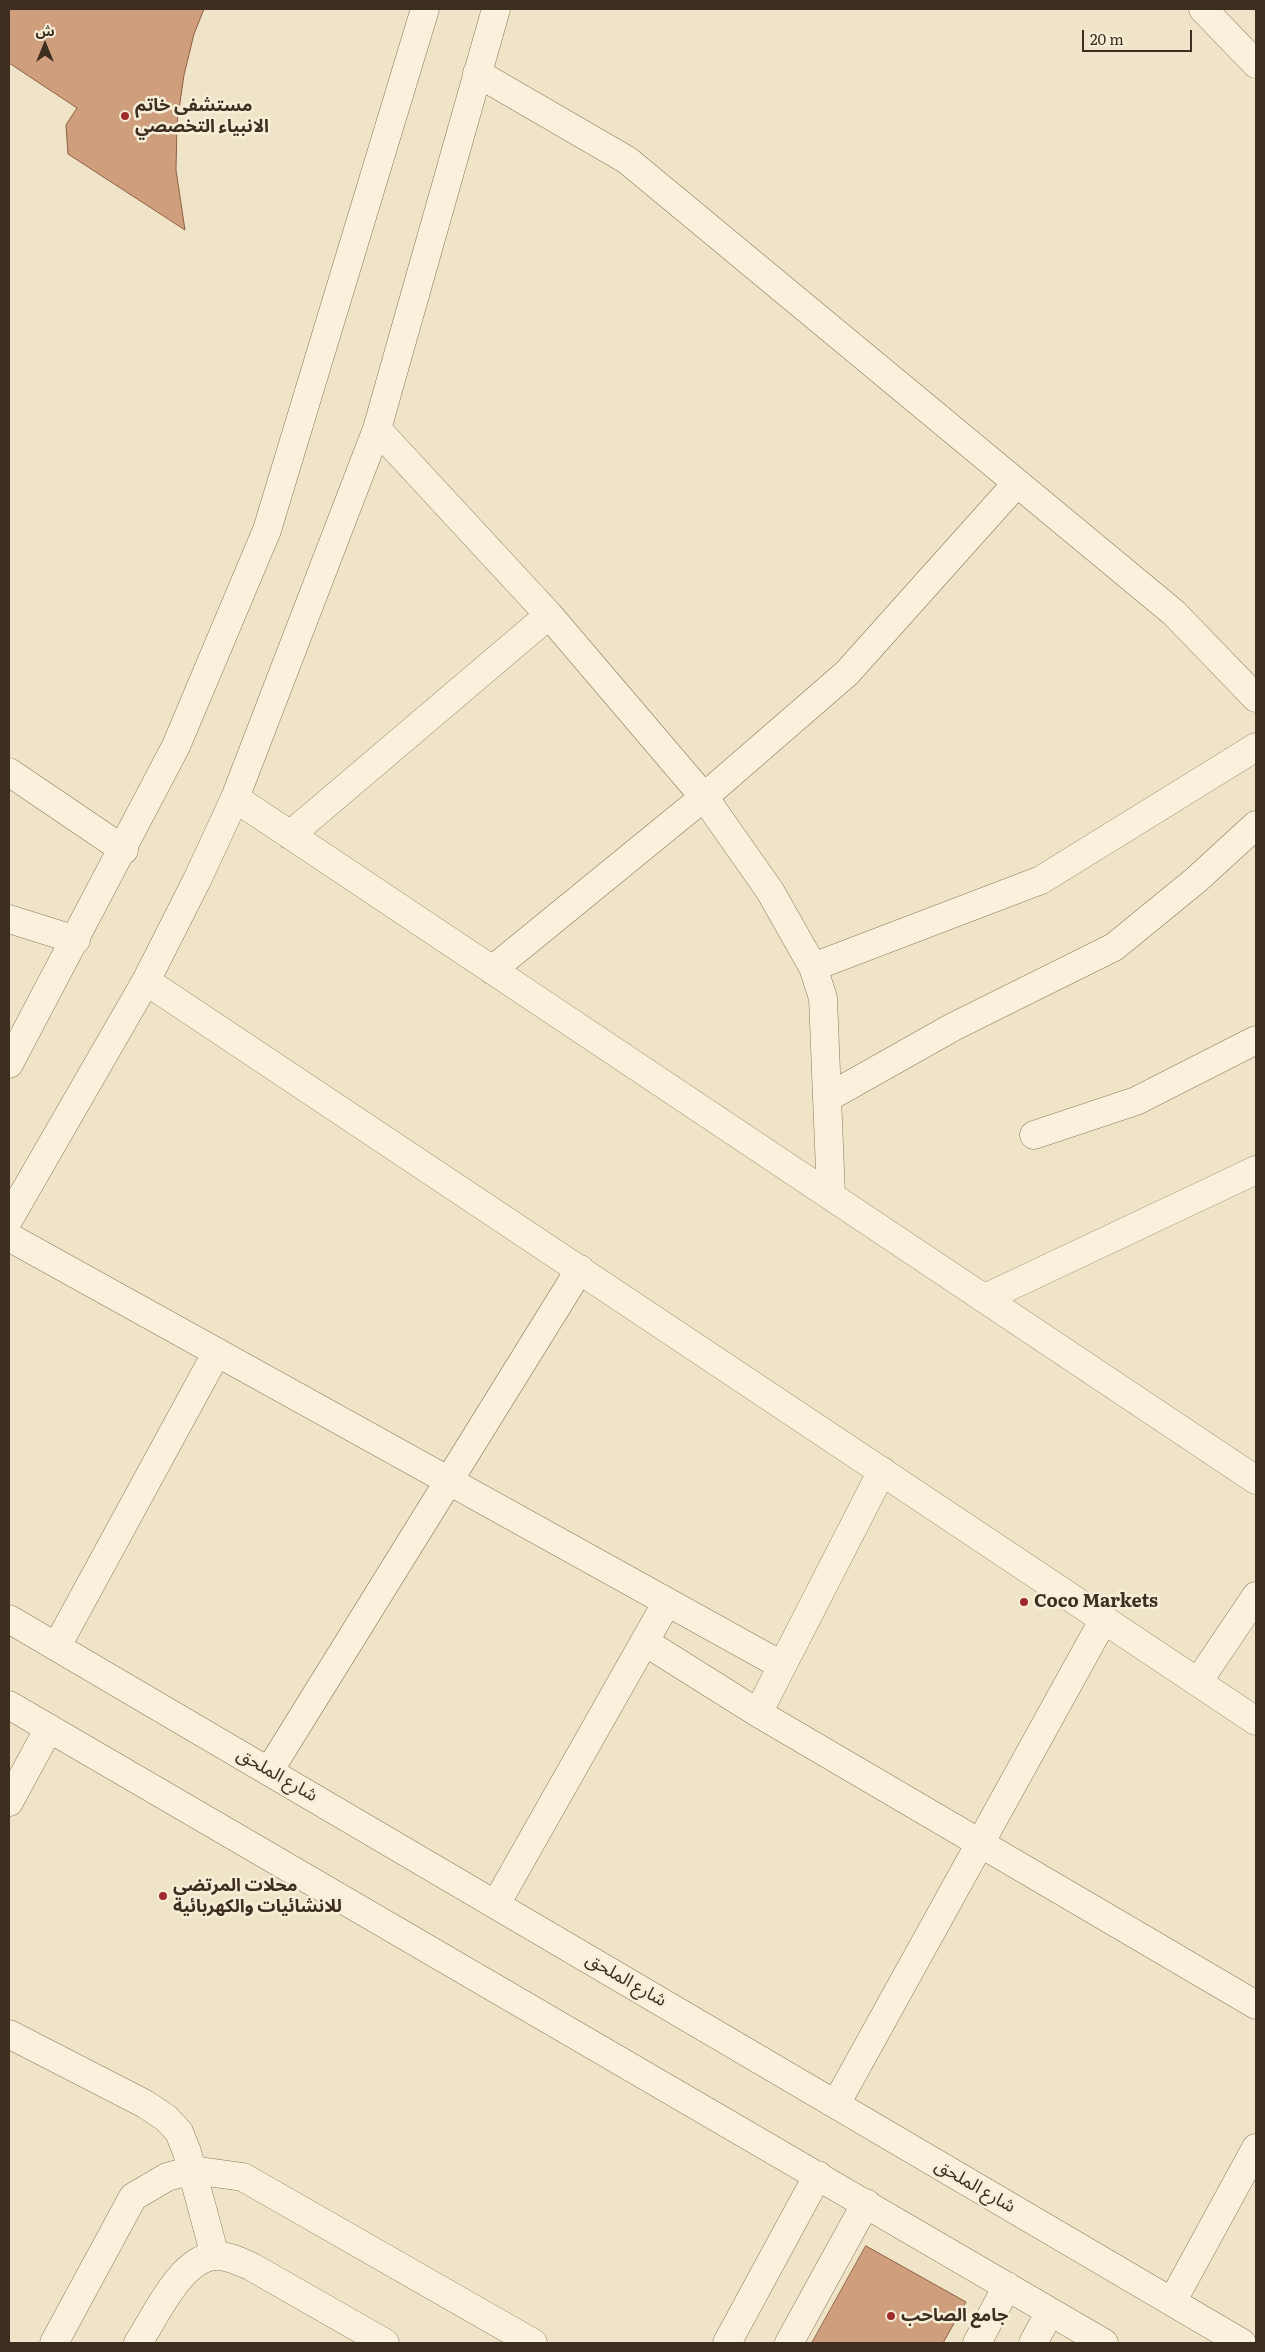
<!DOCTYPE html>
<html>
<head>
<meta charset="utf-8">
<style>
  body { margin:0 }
  #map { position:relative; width:1265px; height:2352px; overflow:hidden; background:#f0e4c8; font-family:Literata,"Noto Sans Arabic",serif }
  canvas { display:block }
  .frame { position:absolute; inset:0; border:10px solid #3d2e20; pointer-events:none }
  .north { position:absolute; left:20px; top:20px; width:50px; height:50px; -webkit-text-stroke:4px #f7eed8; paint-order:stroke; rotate:0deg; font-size:14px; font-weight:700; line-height:20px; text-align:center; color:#3d2e20 }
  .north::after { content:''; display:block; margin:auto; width:18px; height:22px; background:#3d2e20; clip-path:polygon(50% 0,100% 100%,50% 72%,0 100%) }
  .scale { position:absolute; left:1082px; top:30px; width:110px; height:22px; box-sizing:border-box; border:2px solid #3d2e20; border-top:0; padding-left:6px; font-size:15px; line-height:18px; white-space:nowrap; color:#3d2e20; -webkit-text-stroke:4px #f7eed8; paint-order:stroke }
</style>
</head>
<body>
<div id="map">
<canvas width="1265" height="2352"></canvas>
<div class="frame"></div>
<div class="north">ش</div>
<div class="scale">20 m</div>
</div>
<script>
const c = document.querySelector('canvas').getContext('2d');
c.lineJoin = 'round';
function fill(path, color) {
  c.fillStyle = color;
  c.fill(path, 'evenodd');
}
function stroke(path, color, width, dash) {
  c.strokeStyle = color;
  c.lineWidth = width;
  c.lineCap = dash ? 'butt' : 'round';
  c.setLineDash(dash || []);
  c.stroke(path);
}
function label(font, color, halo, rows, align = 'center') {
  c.font = font + ' Literata,"Noto Sans Arabic",serif';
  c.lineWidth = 5;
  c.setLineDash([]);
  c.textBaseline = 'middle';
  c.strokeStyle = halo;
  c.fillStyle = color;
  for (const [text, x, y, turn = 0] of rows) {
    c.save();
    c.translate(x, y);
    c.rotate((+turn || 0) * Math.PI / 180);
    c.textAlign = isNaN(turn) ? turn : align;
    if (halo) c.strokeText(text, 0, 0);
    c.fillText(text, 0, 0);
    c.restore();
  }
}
const building = new Path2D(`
  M9,9H204L194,34L184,75L177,123L176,170L185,230L68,154L66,125L77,108L9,63Z
  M866,2246L966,2302L943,2343H812Z`);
const minor = new Path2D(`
  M1203,9L1256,64
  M477,73L627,160L1174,613L1256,698
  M377,429L549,615L704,797L770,891L813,967L823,998L831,1195
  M9,772L124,850
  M235,798L1256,1480
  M290,835L549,615
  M9,919L76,940
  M813,967L1041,880L1256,747
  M492,970L704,797L847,673L1017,483
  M146,981L1256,1721
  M9,1064L176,746L267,530L425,9
  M827,1098L953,1027L1114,947L1196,880L1256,825
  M1034,1135L1136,1101L1256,1040
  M9,1219L146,981L197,880L235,798L377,429L496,9
  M9,1237L781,1665
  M985,1298L1256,1170
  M9,1619L1242,2343
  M645,1642L758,1713L1256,2005
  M57,1646L217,1352
  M1198,1682L1256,1596
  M9,1705L1104,2343
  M758,1713L882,1471
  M269,1771L580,1269
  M9,1802L49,1728
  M496,1904L667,1602
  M9,2034L145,2104L166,2118L179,2132L187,2152L215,2256
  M836,2104L1104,1619
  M1172,2302L1256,2148
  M54,2343L133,2197L167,2177L192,2170L243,2177L533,2343
  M138,2343C155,2317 181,2258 215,2256C228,2255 241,2262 252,2267L385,2343
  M727,2343L818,2175
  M789,2343L866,2203
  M977,2343L1007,2286
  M1033,2343L1050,2312`);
const markers = [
  [125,116,5,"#9e2a2b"],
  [1024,1602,5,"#9e2a2b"],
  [163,1896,5,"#9e2a2b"],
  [891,2316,5,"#9e2a2b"]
];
const poiNames = [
  ["مستشفى خاتم",135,106],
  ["الانبياء التخصصي",135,127],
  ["Coco Markets",1034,1602],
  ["محلات المرتضى",173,1886],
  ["للانشائيات والكهربائية",173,1907],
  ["جامع الصاحب",901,2316]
];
const streetNames = [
  ["شارع الملحق",277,1775,30],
  ["شارع الملحق",626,1980,30],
  ["شارع الملحق",975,2186,30]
];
fill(building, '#cf9f7d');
stroke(building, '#8d5f41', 1);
stroke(minor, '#8d765c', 29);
stroke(minor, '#faf1dc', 28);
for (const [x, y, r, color] of markers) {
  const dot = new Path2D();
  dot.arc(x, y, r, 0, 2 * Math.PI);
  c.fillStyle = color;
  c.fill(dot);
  stroke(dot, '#f7eed8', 2);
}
label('bold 18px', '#3d2e20', '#f7eed8', poiNames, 'left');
label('18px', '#3d2e20', '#f7eed8', streetNames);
</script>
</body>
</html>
